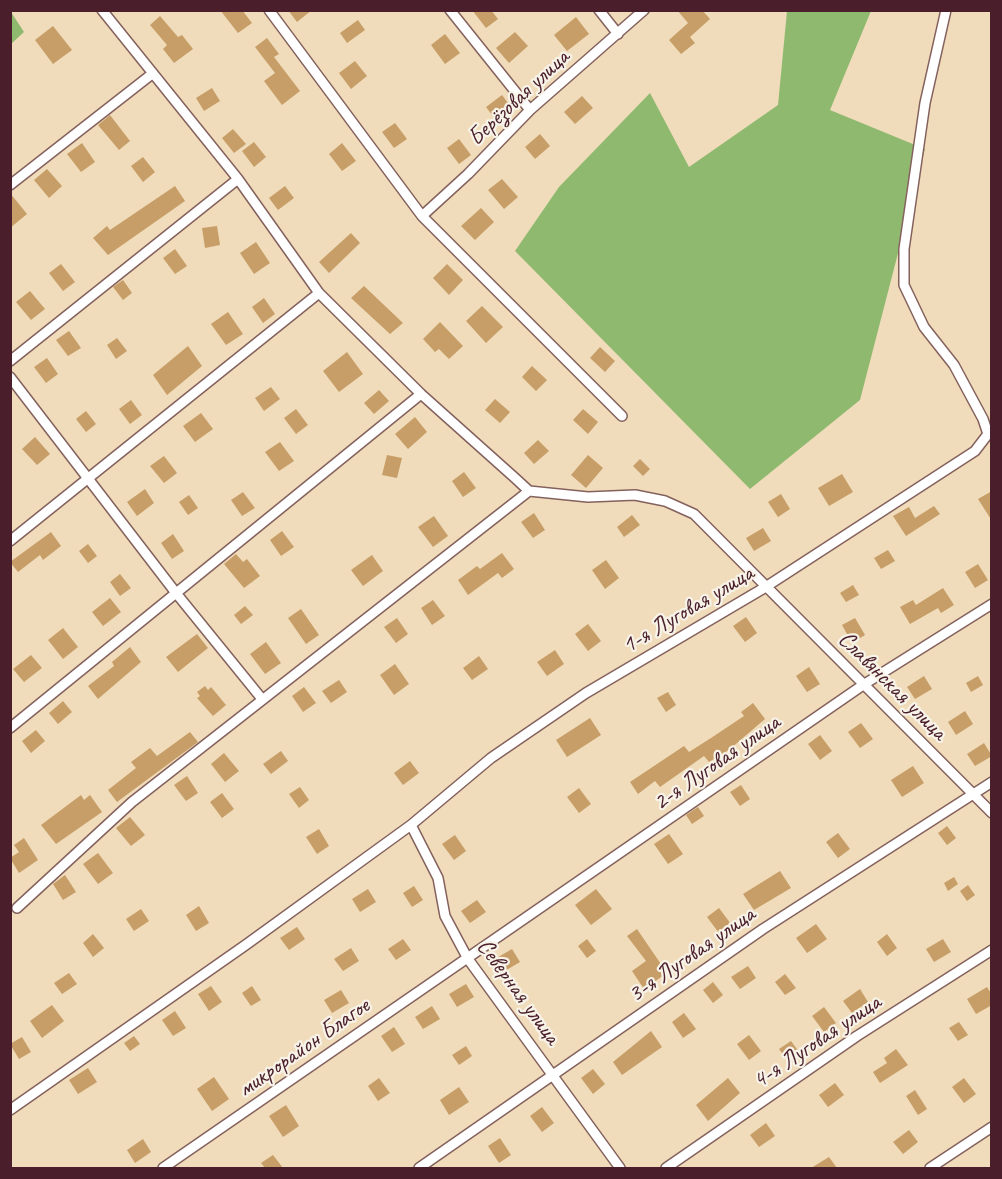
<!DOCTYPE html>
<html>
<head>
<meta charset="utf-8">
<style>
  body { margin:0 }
  #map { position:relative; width:1002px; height:1179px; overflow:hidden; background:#f0dcba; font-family:Caveat,sans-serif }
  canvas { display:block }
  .frame { position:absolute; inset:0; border:12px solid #4a1f2b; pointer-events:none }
</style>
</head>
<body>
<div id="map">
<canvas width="1002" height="1179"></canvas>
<div class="frame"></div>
</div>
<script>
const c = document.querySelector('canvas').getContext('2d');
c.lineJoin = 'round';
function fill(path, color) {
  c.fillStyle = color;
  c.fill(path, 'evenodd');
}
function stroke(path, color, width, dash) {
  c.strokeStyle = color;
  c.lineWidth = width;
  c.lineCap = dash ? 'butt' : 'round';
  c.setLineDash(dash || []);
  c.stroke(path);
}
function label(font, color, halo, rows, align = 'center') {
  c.font = font + ' Caveat,sans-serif';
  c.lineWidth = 4.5;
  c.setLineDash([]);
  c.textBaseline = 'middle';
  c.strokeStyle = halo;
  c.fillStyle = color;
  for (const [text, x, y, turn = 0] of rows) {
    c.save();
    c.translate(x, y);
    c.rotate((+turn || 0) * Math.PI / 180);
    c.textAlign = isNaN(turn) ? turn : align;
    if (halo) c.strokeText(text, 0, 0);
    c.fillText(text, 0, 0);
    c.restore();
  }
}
const forest = new Path2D(`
  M787,11H871L830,110L925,149L860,400L750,489L515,251L559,187L650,93L689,167L778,105Z
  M11,12L24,32L11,44Z`);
const building = new Path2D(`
  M220,10H242L252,23L238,33Z
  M288,10H312L297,22Z
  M472,10H491L498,19L486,28Z
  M677,10H702L710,19L690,37L695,43L681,54L669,40L688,23Z
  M160,16L178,37L182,35L193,49L174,63L163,49L167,45L150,25Z
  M576,17L589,34L567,51L554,35Z
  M358,20L365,30L347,43L340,33Z
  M53,26L72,50L53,64L35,40Z
  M515,32L528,46L509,63L496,48Z
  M445,34L460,53L445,64L431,45Z
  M267,38L279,54L274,57L300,91L282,105L264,81L275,73L255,47Z
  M355,61L367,76L351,89L339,73Z
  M212,88L220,101L204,111L196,98Z
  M502,95L511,107L495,119L486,107Z
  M582,96L593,108L575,124L564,112Z
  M110,115L130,141L119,150L98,125Z
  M395,123L407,139L394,148L382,132Z
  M233,129L246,144L234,153L222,138Z
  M540,134L550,146L535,159L525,147Z
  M459,139L471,155L459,164L447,148Z
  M254,142L266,157L254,167L242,151Z
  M82,143L95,162L81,172L67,154Z
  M342,143L356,161L342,171L329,154Z
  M143,157L155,172L143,182L131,166Z
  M47,169L62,186L49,198L34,180Z
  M502,179L518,197L504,209L488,190Z
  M175,186L185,201L108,255L93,238L107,226L110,230Z
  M285,186L294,198L278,210L269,198Z
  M10,193L27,214L10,228Z
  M481,208L494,222L475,240L461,226Z
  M217,226L220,245L205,248L202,228Z
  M351,233L360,243L329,273L319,262Z
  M256,242L270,263L254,274L240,253Z
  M175,249L187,266L175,274L163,258Z
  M61,264L75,282L63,291L49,273Z
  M447,264L463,280L449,295L433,278Z
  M123,280L132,293L123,300L113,287Z
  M364,286L403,323L390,334L351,298Z
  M30,291L45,309L31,320L16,302Z
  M264,298L275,314L263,323L252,307Z
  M482,306L503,327L486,343L466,321Z
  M228,312L243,334L226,345L211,324Z
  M440,322L463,346L449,359L439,349L435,352L423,339Z
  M69,331L81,348L68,356L56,340Z
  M117,338L127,351L116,359L107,345Z
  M188,346L202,366L167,395L153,375Z
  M600,347L615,361L605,372L590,358Z
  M347,352L363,374L339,392L323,371Z
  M47,358L58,374L46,383L34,367Z
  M532,366L547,380L536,391L522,377Z
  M271,387L280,399L264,411L255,398Z
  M379,390L389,401L374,414L364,403Z
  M495,399L510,412L500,423L485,410Z
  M131,400L142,415L130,424L119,409Z
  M296,409L308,425L296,434L284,418Z
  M583,409L598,422L588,434L573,420Z
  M86,411L96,424L86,432L76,419Z
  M201,413L213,429L195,442L183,426Z
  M415,417L427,432L408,449L395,434Z
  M35,437L50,454L37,465L22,449Z
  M538,440L549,451L534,464L524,453Z
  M280,442L294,461L279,471L265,452Z
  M387,455L402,458L397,478L382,475Z
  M588,455L603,468L586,488L571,475Z
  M164,456L177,473L164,483L150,466Z
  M640,459L650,469L643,476L633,466Z
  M464,472L476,488L463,497L452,481Z
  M842,474L853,492L829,506L818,488Z
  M145,489L154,503L137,516L127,502Z
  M992,491V521L978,499Z
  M243,492L255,508L242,516L231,500Z
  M781,494L790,509L778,517L768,502Z
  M189,495L198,508L188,515L179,502Z
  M934,506L940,514L906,536L893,516L909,507L915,518Z
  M534,513L545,530L533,538L521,522Z
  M632,515L640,525L624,537L617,527Z
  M434,516L448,536L433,547L418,527Z
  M763,528L771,541L754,551L746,538Z
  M282,531L294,547L281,556L270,540Z
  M51,532L61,546L43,560L40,555L18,572L10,562Z
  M173,534L184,551L172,559L161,543Z
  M88,544L97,556L88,563L79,551Z
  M888,550L895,561L881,569L874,558Z
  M502,553L514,569L502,578L498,573L468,595L458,580L477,566L480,569Z
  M236,554L243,562L247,559L260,576L244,588L224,564Z
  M372,555L383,571L363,586L351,570Z
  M606,560L619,578L605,589L592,570Z
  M978,564L988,580L975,588L965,572Z
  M120,574L131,588L120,596L110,582Z
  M853,585L859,595L846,602L840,593Z
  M943,588L954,605L941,613L938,608L910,624L900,607L913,600L916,605Z
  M110,598L121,612L103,626L92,612Z
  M433,600L445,616L432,625L421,608Z
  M245,606L253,615L241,624L234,615Z
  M301,609L319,635L306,644L288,618Z
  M746,617L757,633L745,642L733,626Z
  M397,618L408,634L396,643L384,627Z
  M855,618L865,635L852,643L842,625Z
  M588,624L601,641L588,651L575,634Z
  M63,628L78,647L63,659L48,640Z
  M197,634L208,648L178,672L166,657Z
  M266,642L281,663L265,674L250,654Z
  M130,647L141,662L98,699L88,686L114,666L112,662Z
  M555,650L564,664L547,676L537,662Z
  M31,655L42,668L24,682L13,669Z
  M479,656L488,669L472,680L463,668Z
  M395,664L409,684L394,695L380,675Z
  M809,667L820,684L807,692L796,676Z
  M924,676L932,689L915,699L907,687Z
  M978,676L983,685L971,692L966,683Z
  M339,680L347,692L331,703L322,691Z
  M205,686L208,690L211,687L226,705L213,716L197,698L200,696L197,692Z
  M304,687L316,703L303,712L292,696Z
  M668,692L676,705L666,712L657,698Z
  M63,701L72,712L58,724L49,713Z
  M753,703L765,719L730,749L709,762L704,756L660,787L655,781L638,794L630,782L684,746L689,752L711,738L744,716L741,712Z
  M965,711L973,724L956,735L948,722Z
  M590,718L601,735L567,757L556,740Z
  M861,723L873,739L860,748L848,732Z
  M36,730L45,741L31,753L22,741Z
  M190,732L198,742L117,802L108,790L136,768L131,762L150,748L157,756Z
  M820,735L832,751L820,760L808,744Z
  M984,743L992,756L975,766L967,754Z
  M281,751L288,761L271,774L263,764Z
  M224,753L239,771L225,782L211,764Z
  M410,761L419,773L403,785L394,773Z
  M913,766L924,783L902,797L891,780Z
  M187,776L198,793L186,801L174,785Z
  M741,785L750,799L740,806L730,792Z
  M300,787L309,800L299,808L289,794Z
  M579,788L591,804L579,813L567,797Z
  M222,793L234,809L222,818L210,802Z
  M81,795L84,800L90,795L102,812L56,844L41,825Z
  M698,807L704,816L692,824L686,815Z
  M130,817L145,835L131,846L116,828Z
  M947,826L956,838L947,845L938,833Z
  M319,829L329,846L317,854L306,837Z
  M838,833L850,849L838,858L826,842Z
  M669,834L683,854L668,864L654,844Z
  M455,835L466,851L454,860L442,844Z
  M24,838L38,860L19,873L10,858L19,852L14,845Z
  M98,853L113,873L98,884L83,864Z
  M780,871L791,888L754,910L743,894Z
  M65,875L76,892L63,900L53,884Z
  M954,877L958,884L948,891L944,883Z
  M968,885L975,895L967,901L960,891Z
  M414,886L423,900L412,907L403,893Z
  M368,889L376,902L360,912L352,899Z
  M596,889L612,909L591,925L575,905Z
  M477,900L486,912L470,923L461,911Z
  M199,906L209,923L196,931L186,915Z
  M719,908L731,924L719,933L707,917Z
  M141,909L149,921L134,931L126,919Z
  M816,924L827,939L807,953L796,938Z
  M297,927L305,939L289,950L280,938Z
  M637,929L667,973L644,989L632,971L646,961L627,936Z
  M93,934L104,948L93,957L83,943Z
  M887,934L897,948L887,956L877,942Z
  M403,939L411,950L396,960L388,949Z
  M587,939L596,951L587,958L578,946Z
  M943,939L951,952L934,962L926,949Z
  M351,948L359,961L343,971L334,959Z
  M512,949L520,962L503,972L495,959Z
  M748,966L756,978L740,989L731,977Z
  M69,973L77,984L62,994L54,983Z
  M785,974L796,988L785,995L775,982Z
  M713,982L723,995L713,1003L703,990Z
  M466,984L474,997L457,1007L449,994Z
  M211,986L222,1002L209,1011L198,994Z
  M252,986L261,1000L251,1006L242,993Z
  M987,987L992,995V1005L976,1014L967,999Z
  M860,989L868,1002L852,1013L843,1001Z
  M341,990L349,1003L332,1013L324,1000Z
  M52,1005L64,1021L42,1038L30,1021Z
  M432,1006L440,1019L423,1029L415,1017Z
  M824,1007L836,1023L824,1032L812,1016Z
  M175,1011L186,1028L173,1036L162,1020Z
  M684,1013L696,1029L683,1038L672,1022Z
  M959,1022L968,1035L958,1041L949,1028Z
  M394,1027L405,1044L392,1052L381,1036Z
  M651,1031L662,1047L622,1075L613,1062Z
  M749,1035L761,1051L749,1060L737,1044Z
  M134,1036L140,1044L130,1051L124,1043Z
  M22,1037L31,1052L19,1059L10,1044Z
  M791,1041L802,1056L790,1064L779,1049Z
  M466,1046L472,1056L459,1065L452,1055Z
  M896,1049L908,1065L880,1083L873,1072L887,1063L884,1058Z
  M88,1068L97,1082L78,1094L69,1080Z
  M593,1069L605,1084L593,1094L581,1078Z
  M214,1077L229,1099L212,1111L197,1089Z
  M379,1078L390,1093L378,1101L368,1086Z
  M728,1078L740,1093L708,1121L696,1105Z
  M964,1078L976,1094L964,1103L952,1087Z
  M835,1083L844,1095L828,1107L819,1095Z
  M459,1087L469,1102L449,1115L440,1100Z
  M915,1090L927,1109L918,1115L906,1096Z
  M286,1105L299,1126L283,1137L269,1116Z
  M542,1107L554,1123L542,1132L530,1116Z
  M766,1123L775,1136L759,1147L750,1135Z
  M909,1130L918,1142L903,1154L893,1142Z
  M500,1138L511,1155L499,1163L488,1146Z
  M143,1139L151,1152L135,1163L127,1150Z
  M273,1155L283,1168H265L261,1163Z
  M829,1157L837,1168H811Z`);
const street = new Path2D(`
  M102,10L238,179L319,293L421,394L515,478L529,491L588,497L635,495L665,501L694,514L992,813
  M269,10L422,216L622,416
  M450,10L530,110
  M599,10L618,34
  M10,185L152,74
  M422,216L468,174L530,110L644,10
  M10,361L238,179
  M10,377L176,593L262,699
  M10,541L319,293
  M10,728L421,394
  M411,825L438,878L445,916L468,959L620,1168
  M17,908L132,802L529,491
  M10,1110L247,944L411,825L491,758L586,693L764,588L975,451L988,434L983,419L954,365L924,327L904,285V249L925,103L946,10
  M163,1168L863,685L992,604
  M419,1168L763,929L992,782
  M666,1168L857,1036L992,950
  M930,1168L992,1127`);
const streetNames = [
  ["Берёзовая улица",519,98,-43],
  ["1-я Луговая улица",688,610,-31],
  ["Славянская улица",892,686,45],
  ["2-я Луговая улица",717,763,-35],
  ["3-я Луговая улица",692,955,-35],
  ["Северная улица",518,992,54],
  ["4-я Луговая улица",817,1042,-34],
  ["микрорайон Благое",304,1048,-35]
];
fill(forest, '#90b970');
fill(building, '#c79e67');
stroke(street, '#84615d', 12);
stroke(street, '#fff', 9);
label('24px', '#4a1f2b', '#f7f3e8', streetNames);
</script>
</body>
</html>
